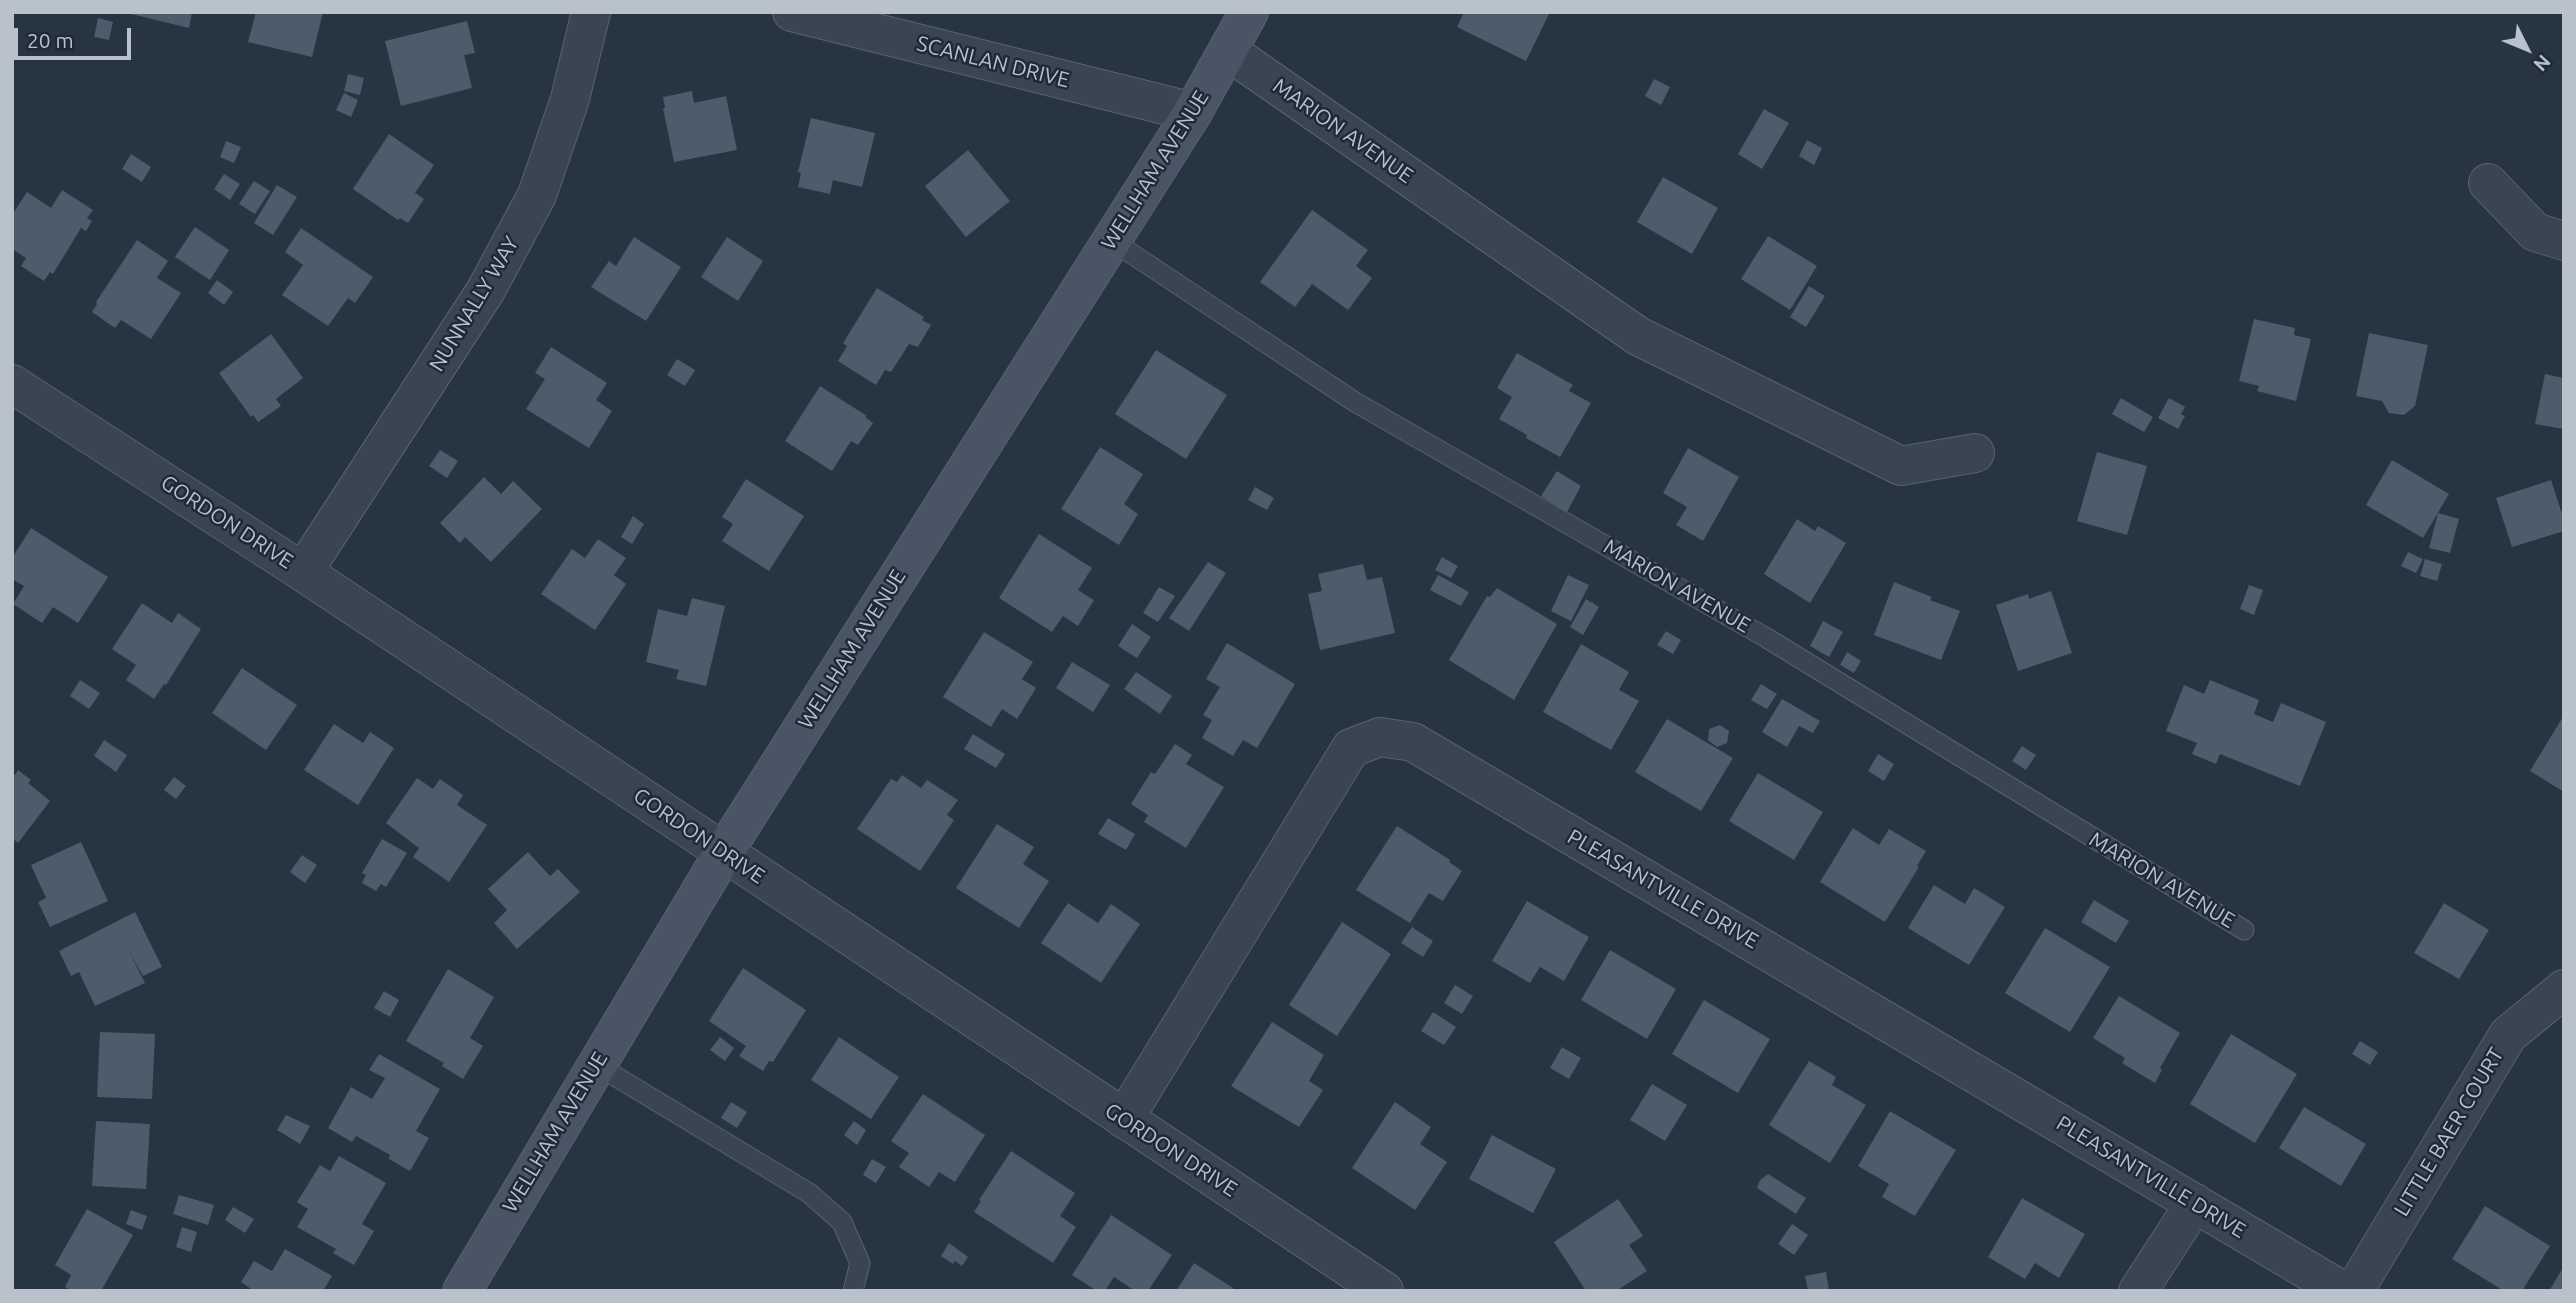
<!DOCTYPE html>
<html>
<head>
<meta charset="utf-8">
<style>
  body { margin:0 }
  #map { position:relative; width:2576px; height:1303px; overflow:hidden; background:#273442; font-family:Ubuntu,sans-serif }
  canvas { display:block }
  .frame { position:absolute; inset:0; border:14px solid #b8c1cc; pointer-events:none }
  .north { position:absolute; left:2492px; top:14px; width:70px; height:70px; -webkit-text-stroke:5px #202a37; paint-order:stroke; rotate:133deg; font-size:19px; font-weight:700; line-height:28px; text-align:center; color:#b8c1cc }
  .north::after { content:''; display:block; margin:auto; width:24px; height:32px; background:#b8c1cc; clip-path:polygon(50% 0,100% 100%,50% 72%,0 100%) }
  .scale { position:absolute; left:14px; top:28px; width:117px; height:32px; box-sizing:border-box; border:4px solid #b8c1cc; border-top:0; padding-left:9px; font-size:21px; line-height:24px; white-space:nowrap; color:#b8c1cc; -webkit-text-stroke:5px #202a37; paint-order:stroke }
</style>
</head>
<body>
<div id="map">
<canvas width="2576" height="1303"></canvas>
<div class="frame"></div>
<div class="north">N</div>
<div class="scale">20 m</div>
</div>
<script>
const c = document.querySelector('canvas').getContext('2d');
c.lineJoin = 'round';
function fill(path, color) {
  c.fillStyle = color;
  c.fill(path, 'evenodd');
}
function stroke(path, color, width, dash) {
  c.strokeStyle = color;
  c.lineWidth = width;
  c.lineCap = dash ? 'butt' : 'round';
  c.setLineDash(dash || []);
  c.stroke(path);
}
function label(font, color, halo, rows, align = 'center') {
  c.font = font + ' Ubuntu,sans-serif';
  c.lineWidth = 5;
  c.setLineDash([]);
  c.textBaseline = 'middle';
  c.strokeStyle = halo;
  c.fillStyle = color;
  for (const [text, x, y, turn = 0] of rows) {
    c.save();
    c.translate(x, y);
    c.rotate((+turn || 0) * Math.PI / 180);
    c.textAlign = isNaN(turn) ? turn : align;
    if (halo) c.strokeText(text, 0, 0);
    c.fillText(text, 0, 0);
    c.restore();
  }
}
const building = new Path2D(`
  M123,12H192L189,28Z
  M256,12H323L312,57L248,42Z
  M1464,12H1550L1526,61L1457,27Z
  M98,18L113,22L109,40L94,37Z
  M467,21L475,53L464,55L472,88L401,106L385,41Z
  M348,74L364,78L360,95L344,91Z
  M1654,79L1670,87L1661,105L1645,96Z
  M692,91L694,103L726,96L737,150L674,162L663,108H665L663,97Z
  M344,93L358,100L351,117L336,110Z
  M1764,109L1789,123L1762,169L1738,154Z
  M811,118L875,133L862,187L833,180L830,194L798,187L801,173L798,172Z
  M389,134L434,165L415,193L424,199L408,223L400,218L398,220L353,189Z
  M1807,140L1822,148L1814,165L1799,156Z
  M226,141L241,147L234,163L220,157Z
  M968,150L1010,201L966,237L925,186Z
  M131,154L151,167L142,182L122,169Z
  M224,174L240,184L230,200L214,189Z
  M1663,177L1718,208L1692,254L1637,222Z
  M254,181L270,191L255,214L239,204Z
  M277,185L297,197L273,235L254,223Z
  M62,190L93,210L87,218L92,221L86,231L81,228L53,274L50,272L44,281L21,266L26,258L12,249V215L27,192L51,208Z
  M1312,210L1368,250L1356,266L1372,278L1348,310L1312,284L1295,307L1260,282Z
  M195,227L229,250L210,280L175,257Z
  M301,228L373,277L355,303L348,298L328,326L282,295L303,265L285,252Z
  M1768,236L1817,266L1790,310L1741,279Z
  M634,237L681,267L646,321L591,287L609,261L616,266Z
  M727,237L763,261L738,301L701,277Z
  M137,240L168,261L157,278L181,293L151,339L121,320L115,328L92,312L97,304L96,302Z
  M217,280L233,292L224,305L208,293Z
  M1809,286L1825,296L1806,327L1790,317Z
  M877,288L924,317L922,320L931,325L918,347L909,344L891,372L885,370L876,385L838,361L847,346L843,343Z
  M2254,319L2295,328L2294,335L2311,339L2296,401L2257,391L2259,386L2239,381Z
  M2369,333L2428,345L2415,406L2404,415L2389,413L2382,401L2356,396Z
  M271,334L303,378L276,399L281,406L258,422L253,415L251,417L219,373Z
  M551,347L607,383L596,400L612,411L589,448L526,409L545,379L535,373Z
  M1156,350L1227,395L1186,459L1115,414Z
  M1517,353L1573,385L1569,391L1591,403L1560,457L1526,438L1527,435L1499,419L1512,397L1497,388Z
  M677,359L695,370L685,386L667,375Z
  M2545,374L2564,378V429L2535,424Z
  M820,386L867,416L865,417L873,423L858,445L851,441L832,471L785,441Z
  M2121,398L2153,417L2144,432L2112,414Z
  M2169,398L2185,407L2181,414L2185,416L2178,429L2158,418Z
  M1100,447L1143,474L1124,504L1138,514L1119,545L1061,509Z
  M1688,448L1739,477L1703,541L1676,525L1687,507L1663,493Z
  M440,450L458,461L447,478L429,466Z
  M2097,452L2147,466L2127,535L2077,521Z
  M2392,460L2449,494L2423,538L2366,505Z
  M1557,471L1581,486L1567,512L1541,496Z
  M484,477L501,494L513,481L542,509L491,562L465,537L460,543L440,523Z
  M746,479L804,516L769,571L722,541L733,524L722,517Z
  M2551,480L2564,520V531L2512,547L2496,498Z
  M1255,487L1274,498L1267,510L1248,500Z
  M2438,513L2459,519L2450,553L2429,548Z
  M633,516L644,524L632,544L621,537Z
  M1797,519L1815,531L1818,526L1846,543L1810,603L1764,574Z
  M31,528L108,577L78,623L53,607L42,623L13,604L24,586L12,579V558Z
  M1039,534L1092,568L1078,590L1094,600L1078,626L1063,616L1052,632L999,598Z
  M598,539L626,558L614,575L626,584L595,630L541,594L572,549L585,558Z
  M2408,552L2423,559L2416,573L2401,566Z
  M1442,557L1458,566L1451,578L1435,570Z
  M2425,559L2442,564L2437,581L2420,576Z
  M1208,562L1226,573L1189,631L1169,618Z
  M1363,564L1367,580L1382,577L1395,633L1320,650L1308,594L1322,591L1318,574Z
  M1438,575L1469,592L1461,606L1430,590Z
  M1568,575L1589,585L1571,621L1551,611Z
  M1894,582L1932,597L1930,600L1960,611L1941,660L1874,635Z
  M2249,585L2263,590L2254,615L2240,609Z
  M1159,587L1175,596L1158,622L1143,613Z
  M1497,588L1557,624L1514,700L1449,660L1487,596L1490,597Z
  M2051,591L2072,653L2018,671L1996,605L2028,594L2029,599Z
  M692,598L725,606L706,686L676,679L679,670L646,662L658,609L687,616Z
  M1586,599L1599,607L1583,635L1570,627Z
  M142,603L172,623L178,613L201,629L166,685L164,684L154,699L126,680L136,665L112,649Z
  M1823,621L1843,632L1829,657L1810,646Z
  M1132,624L1151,637L1137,658L1118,646Z
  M1666,631L1681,640L1673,654L1657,645Z
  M984,632L1033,662L1022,679L1036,688L1017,719L1002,709L991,727L943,697Z
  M1227,643L1295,684L1257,748L1243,740L1233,756L1202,738L1212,720L1203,715L1220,687L1206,679Z
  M1581,644L1629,672L1619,690L1639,701L1611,750L1543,712Z
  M1847,652L1861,661L1854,673L1840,665Z
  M1072,662L1110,685L1093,712L1056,688Z
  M242,668L297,705L266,750L212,713Z
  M1136,672L1172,696L1160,714L1124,689Z
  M80,680L100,693L89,709L70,696Z
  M2210,680L2259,700L2254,714L2273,722L2281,703L2326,722L2300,786L2220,754L2216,764L2192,754L2197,743L2166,731L2184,685L2204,694Z
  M1761,684L1777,694L1767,709L1751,700Z
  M1782,699L1820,721L1813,733L1799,726L1787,747L1762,732Z
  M2564,715V792L2530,771Z
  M1667,719L1733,758L1701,811L1635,772Z
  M334,724L363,743L370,732L394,748L358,805L304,770Z
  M1720,725L1729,731L1727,743L1717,747L1708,740L1709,729Z
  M973,734L1005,754L996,768L964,749Z
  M104,740L127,755L116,772L94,756Z
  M1175,744L1192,755L1186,764L1224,787L1186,848L1144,822L1148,815L1131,804L1151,772L1155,774Z
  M2022,746L2036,755L2026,770L2012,761Z
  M1878,754L1894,764L1884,781L1868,771Z
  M18,770L31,780L28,783L50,801L18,843L12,838V772L15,775Z
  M1758,773L1823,812L1794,860L1729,821Z
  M902,775L921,788L927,780L958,800L947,815L954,820L920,871L857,829L891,779L897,782Z
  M174,777L186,786L176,799L164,790Z
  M417,778L433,789L440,779L463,795L457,805L487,825L449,882L413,857L419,848L386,823Z
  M1108,818L1135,834L1126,850L1098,834Z
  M997,824L1034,847L1023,864L1049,881L1019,928L956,888Z
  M1397,826L1450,860L1449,862L1462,871L1443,901L1429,893L1410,923L1356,890Z
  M1853,828L1879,845L1889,829L1926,851L1917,866L1919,867L1885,922L1820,882Z
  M382,839L407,853L386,887L381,884L376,891L362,883L366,875L362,873Z
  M81,842L108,901L50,927L38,902L46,898L31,865Z
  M528,852L550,876L558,869L580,892L517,949L494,923L507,910L488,889Z
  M302,855L317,865L305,883L290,872Z
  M1934,885L1965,904L1974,888L2005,907L1969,965L1908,928Z
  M2094,900L2129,921L2116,943L2081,922Z
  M1527,901L1589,937L1564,981L1540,967L1530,983L1492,961Z
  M1068,903L1098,923L1111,904L1140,924L1101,983L1041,943Z
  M2444,903L2489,930L2459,979L2414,953Z
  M135,912L162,967L143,976L129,951L145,983L95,1006L79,972L71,976L59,951Z
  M1342,922L1391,954L1337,1036L1289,1005Z
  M1412,927L1433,941L1423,957L1401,943Z
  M2045,928L2110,967L2070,1032L2005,993Z
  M1610,950L1676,989L1647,1039L1581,1000Z
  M743,968L806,1010L773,1062L769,1061L763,1071L739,1056L746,1046L709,1021Z
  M448,969L494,997L470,1038L483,1046L463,1079L442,1066L444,1063L406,1041Z
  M1455,985L1473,996L1462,1014L1444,1003Z
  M384,991L399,1000L390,1017L374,1008Z
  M2119,996L2180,1033L2160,1068L2162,1070L2155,1083L2122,1063L2125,1058L2093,1038Z
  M1704,1000L1770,1039L1738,1093L1672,1054Z
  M1433,1012L1456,1027L1444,1045L1421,1031Z
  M1272,1022L1324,1055L1309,1081L1323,1090L1299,1127L1231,1086Z
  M100,1032L155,1034L152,1099L97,1097Z
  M2231,1034L2297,1074L2255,1143L2190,1104Z
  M720,1037L734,1048L725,1061L710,1050Z
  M839,1037L899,1077L871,1119L811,1080Z
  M2360,1041L2378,1052L2370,1065L2352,1054Z
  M1562,1047L1581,1058L1569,1079L1550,1068Z
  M379,1054L440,1089L416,1131L429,1138L410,1171L389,1159L390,1155L356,1136L352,1142L328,1128L351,1087L372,1099L385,1078L369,1070Z
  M1809,1061L1836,1077L1832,1085L1866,1105L1830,1163L1769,1125Z
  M1652,1084L1687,1105L1665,1141L1630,1120Z
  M923,1094L985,1135L955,1182L939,1172L929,1187L899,1167L909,1153L891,1141Z
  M731,1102L747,1112L737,1128L721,1118Z
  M1395,1102L1431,1127L1420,1144L1447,1162L1415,1210L1352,1168Z
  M2304,1107L2366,1144L2341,1186L2279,1148Z
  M1890,1111L1956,1150L1915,1216L1882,1197L1889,1184L1858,1166Z
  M286,1115L310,1126L300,1144L277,1130Z
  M96,1121L150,1124L146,1189L92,1186Z
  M854,1121L866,1130L857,1145L844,1135Z
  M1492,1135L1556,1169L1533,1213L1469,1179Z
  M1011,1151L1075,1193L1060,1216L1076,1227L1053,1263L974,1212L981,1201L979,1200Z
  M339,1156L386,1183L362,1224L374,1231L354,1265L333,1253L336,1249L297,1227L308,1209L297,1202L320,1165L330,1171Z
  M872,1159L886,1167L876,1183L863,1175Z
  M1768,1174L1806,1198L1796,1214L1757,1188L1760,1180Z
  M179,1195L214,1205L208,1225L173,1214Z
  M2022,1198L2085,1234L2059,1278L2035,1263L2025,1279L1988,1257Z
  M1618,1199L1643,1236L1629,1245L1647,1271L1616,1291H1586L1554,1242Z
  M2485,1206L2550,1246L2522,1291H2504L2452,1259Z
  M233,1207L254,1219L245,1233L225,1220Z
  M87,1209L133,1235L101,1291H72L65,1287L71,1275L55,1265Z
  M131,1210L147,1216L142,1230L126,1224Z
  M1111,1215L1172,1255L1148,1291H1135L1114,1277L1105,1291H1097L1072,1275Z
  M1792,1224L1808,1235L1794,1255L1778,1244Z
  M182,1227L197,1232L191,1252L176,1247Z
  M949,1243L968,1257L962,1266L955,1261L953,1264L941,1256Z
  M285,1249L332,1276L323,1291H254L241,1282L254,1261L272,1271Z
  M1194,1263L1230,1286L1236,1291H1176Z
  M2564,1266V1291H2549Z
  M1826,1272L1829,1290L1808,1291L1805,1276Z`);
const lane = new Path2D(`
  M1111,240L1355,402L1765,637L2244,930
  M595,1064L809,1193L842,1222L860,1263L853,1291`);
const street = new Path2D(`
  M792,12L1193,112
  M1228,51L1638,336L1901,466L1975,453
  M2488,183L2535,232L2564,241
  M12,384L303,572L1384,1291
  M303,572L486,290L537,195L570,99L591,12
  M1124,1119L1351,748L1380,737L1413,742L2343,1291
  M2138,1291L2195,1203
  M2354,1291L2508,1035L2564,989`);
const secondary = new Path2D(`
  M462,1291L724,852L1193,112L1249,12`);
const streetNames = [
  ["SCANLAN DRIVE",993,62,14],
  ["MARION AVENUE",1343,131,35],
  ["WELLHAM AVENUE",1155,170,-58],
  ["NUNNALLY WAY",474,304,-59],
  ["GORDON DRIVE",227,522,33],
  ["MARION AVENUE",1677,586,30],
  ["WELLHAM AVENUE",852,649,-58],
  ["GORDON DRIVE",699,836,34],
  ["MARION AVENUE",2162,880,31],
  ["PLEASANTVILLE DRIVE",1663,889,30],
  ["WELLHAM AVENUE",555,1132,-59],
  ["LITTLE BAER COURT",2449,1132,-59],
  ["GORDON DRIVE",1171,1150,33],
  ["PLEASANTVILLE DRIVE",2151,1177,31]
];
fill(building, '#4d5b6b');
stroke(lane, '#59636f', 21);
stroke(street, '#59636f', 40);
stroke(secondary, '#59636f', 40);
stroke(lane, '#3b4552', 19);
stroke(street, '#3b4552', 38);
stroke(secondary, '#495565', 38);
label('21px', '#b8c1cc', '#202a37', streetNames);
</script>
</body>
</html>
